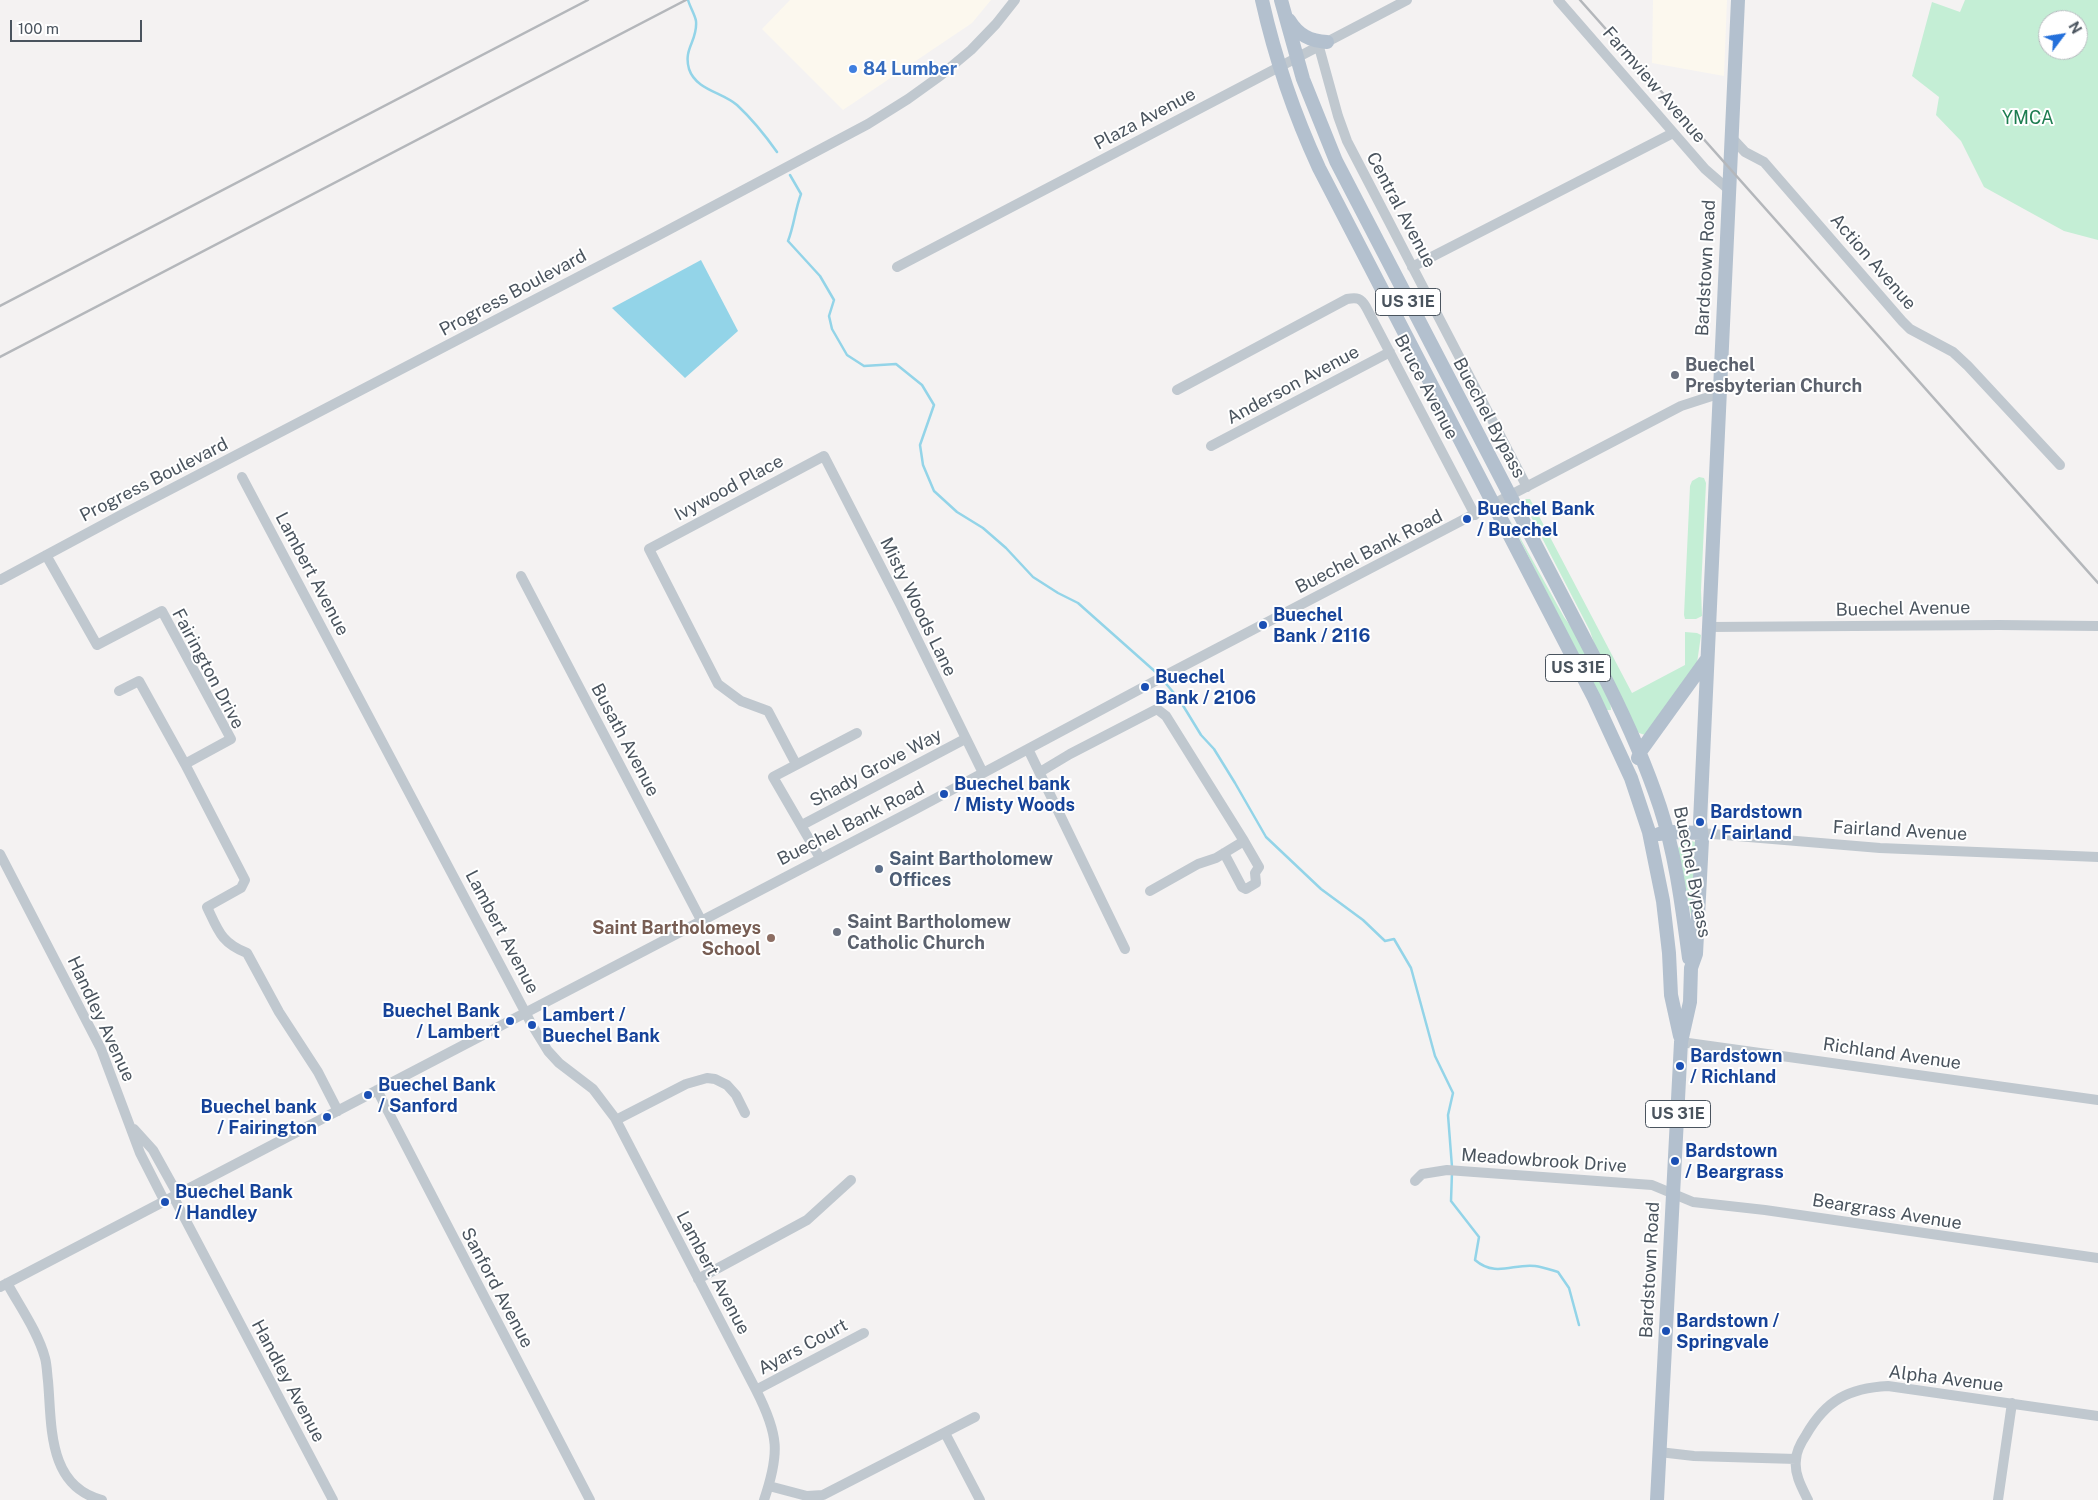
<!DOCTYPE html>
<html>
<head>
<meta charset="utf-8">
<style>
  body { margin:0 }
  #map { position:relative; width:2098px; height:1500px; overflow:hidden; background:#f4f2f2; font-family:"Public Sans",sans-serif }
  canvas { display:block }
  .north { position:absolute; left:2038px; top:10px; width:50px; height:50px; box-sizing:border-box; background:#fff; border:1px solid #b7bbbf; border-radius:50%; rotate:59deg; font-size:14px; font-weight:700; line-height:20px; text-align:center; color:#4a545e }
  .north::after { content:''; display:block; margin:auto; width:18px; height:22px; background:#2470db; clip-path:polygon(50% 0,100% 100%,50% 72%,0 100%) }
  .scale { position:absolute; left:10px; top:20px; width:132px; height:22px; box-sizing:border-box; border:2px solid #4a545e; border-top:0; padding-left:6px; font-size:15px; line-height:18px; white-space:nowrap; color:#4a545e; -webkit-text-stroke:4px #fff; paint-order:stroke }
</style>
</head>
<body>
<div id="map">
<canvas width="2098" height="1500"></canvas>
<div class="north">N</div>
<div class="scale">100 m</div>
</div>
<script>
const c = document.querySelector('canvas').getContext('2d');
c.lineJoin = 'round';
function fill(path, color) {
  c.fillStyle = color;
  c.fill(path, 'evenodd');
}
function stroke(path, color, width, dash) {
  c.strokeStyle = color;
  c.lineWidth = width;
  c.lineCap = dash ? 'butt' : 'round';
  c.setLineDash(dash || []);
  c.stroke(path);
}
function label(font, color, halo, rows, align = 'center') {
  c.font = font + ' "Public Sans",sans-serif';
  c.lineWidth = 4;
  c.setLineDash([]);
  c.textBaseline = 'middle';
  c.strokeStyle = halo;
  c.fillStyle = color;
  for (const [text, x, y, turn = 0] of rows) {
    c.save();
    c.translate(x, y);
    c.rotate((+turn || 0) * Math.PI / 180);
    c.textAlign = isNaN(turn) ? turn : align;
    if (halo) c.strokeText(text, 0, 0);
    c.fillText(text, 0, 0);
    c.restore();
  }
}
const commercial = new Path2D(`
  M790,0H991L972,23L843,110L762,29Z
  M1653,0H1727L1724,76L1652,63Z`);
const green = new Path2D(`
  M1965,0H2098V240L2064,231L1984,187L1961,141L1936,115L1939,97L1912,76L1932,2L1960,12ZM2048,20H2078V50H2048Z
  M1699,477L1704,478L1706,483L1701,590L1702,616L1696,619H1685L1684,615L1690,486L1692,481Z
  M1525,499H1530L1632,693L1685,665V632L1697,633L1701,635L1697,663L1645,735L1639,733L1637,731L1595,646L1590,631L1525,505Z
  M1508,516L1564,617L1575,632L1610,699L1611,710H1606Z
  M1688,840L1695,842L1692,920L1678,849L1680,844Z`);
const water = new Path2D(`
  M701,260L738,331L685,378L612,308Z`);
const stream = new Path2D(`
  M688,0C690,7 695,15 696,21C698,41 683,48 689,69C696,90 722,92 737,105C752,119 765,135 777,152
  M790,175L801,194C795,210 794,226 788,241L820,276L834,300L829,316L832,329L847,355L864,366L896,364L922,385L934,405L920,445L923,465L934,491L957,512L983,528L1006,548L1033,577L1058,593L1078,603L1159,675
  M1162,679L1179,699L1201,735L1214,749L1235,783L1266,837L1321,889L1363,920L1385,941L1394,939L1411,968L1435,1056L1453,1093L1448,1115L1452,1167
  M1452,1172L1451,1201L1479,1237L1475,1260C1496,1278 1514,1263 1535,1266C1543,1267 1551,1270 1558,1272L1569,1288L1579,1325`);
const minor = new Path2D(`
  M1558,0L1705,169L1728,189
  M1319,47L1338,116L1347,141L1527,487
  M1731,137L1745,152L1764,162L1902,321L1910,329L1953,352L1968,366L2060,465
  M897,267L1407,0
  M1412,267L1673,133
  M1177,390L1347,299C1357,297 1361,298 1366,307L1475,515
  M1211,446L1390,352
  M242,477L532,1025L548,1051L559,1063L593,1089L615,1118L756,1390C779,1435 780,1453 764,1500
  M46,555L97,645L162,611L231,739L185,764L245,880L241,888L207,907C218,930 221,943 247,953L279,1012L318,1072L338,1111
  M521,576L701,920
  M0,580L123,514L657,236L868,124L908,99L940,76L971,50L996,24L1015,0
  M1709,627L1999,625L2098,626
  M119,691L139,681L185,764
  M1028,749L1125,949
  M796,764L768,711L741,701L718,684L649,549L824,456L900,604L983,773
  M1040,772L1070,754L1157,709L1166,716L1244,841L1216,858L1198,864L1150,891
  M802,825L965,739
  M1701,833L1880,848L2098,857
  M1224,853L1242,887L1246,889L1256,883L1255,873L1259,867L1244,841
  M0,854L101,1049L140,1153L165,1202
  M820,858L773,777L857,733
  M1681,1042L2098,1100
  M377,1090L590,1500
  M616,1120L686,1084L707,1078L715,1079L727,1085L736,1095L745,1113
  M134,1129L153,1150L178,1195
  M1415,1181L1422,1174L1447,1170L1652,1185L1693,1202L1765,1210L2098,1258
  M174,1198L333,1500
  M698,1279L807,1220L851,1180
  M7,1283C20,1307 38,1332 45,1358C47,1365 47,1374 48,1381C52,1425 47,1486 102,1500
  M0,1287L914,810L1170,673L1681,406L1718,394
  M756,1390L864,1333
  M945,1433L980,1500
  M1659,1452L1694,1456L1796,1459
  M769,1486L807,1496L823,1495L975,1417
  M1808,1500C1802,1488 1794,1474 1796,1460C1796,1452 1802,1441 1806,1435C1826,1400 1849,1388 1888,1386L2098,1416
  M1998,1500L2012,1403`);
const major = new Path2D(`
  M1262,0C1275,58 1294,114 1319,168L1594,698L1631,778L1649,832L1663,901L1669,953L1671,995L1680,1036
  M1281,0L1303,79L1336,161L1608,684C1628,724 1646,765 1660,807C1676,856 1682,907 1689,958
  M1289,20C1298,35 1310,41 1327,42
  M1638,758L1640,752L1707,659
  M1659,834L1673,832L1701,833
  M1657,1500L1681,1042L1690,1002L1691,968L1696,954L1702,840L1700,822L1738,0`);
const rail = new Path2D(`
  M1580,0L2098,583
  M0,306L588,0
  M0,357L686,0`);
const markers = [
  [853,69,5,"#3f7fe0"],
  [1675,375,5,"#6b7280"],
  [1467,519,5,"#1a4fb4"],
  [1263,625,5,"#1a4fb4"],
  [1145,687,5,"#1a4fb4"],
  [944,794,5,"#1a4fb4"],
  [1700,822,5,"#1a4fb4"],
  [879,869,5,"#5c6f8a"],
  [837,932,5,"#6b7280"],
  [771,938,5,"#8d6e63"],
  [510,1021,5,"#1a4fb4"],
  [532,1025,5,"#1a4fb4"],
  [1680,1066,5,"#1a4fb4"],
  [368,1095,5,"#1a4fb4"],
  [327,1117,5,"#1a4fb4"],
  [1675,1161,5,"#1a4fb4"],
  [165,1202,5,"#1a4fb4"],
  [1666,1331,5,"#1a4fb4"]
];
const shields = [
  [1408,302,65],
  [1578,668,65],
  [1678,1114,65]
];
const shieldNames = [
  ["US 31E",1408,302],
  ["US 31E",1578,668],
  ["US 31E",1678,1114]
];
const shopNames = [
  ["84 Lumber",863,69]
];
const streetNames = [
  ["Farmview Avenue",1654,85,49],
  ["Plaza Avenue",1145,119,-28],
  ["Central Avenue",1401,210,62],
  ["Action Avenue",1873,262,49],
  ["Bardstown Road",1706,268,-87],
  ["Progress Boulevard",513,293,-28],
  ["Anderson Avenue",1293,385,-28],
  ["Bruce Avenue",1426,387,62],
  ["Buechel Bypass",1489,418,62],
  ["Progress Boulevard",154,480,-27],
  ["Ivywood Place",729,488,-28],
  ["Buechel Bank Road",1369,552,-27],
  ["Lambert Avenue",312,574,62],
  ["Misty Woods Lane",918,607,64],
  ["Buechel Avenue",1903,609,-1],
  ["Fairington Drive",208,669,62],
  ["Busath Avenue",625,740,62],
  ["Shady Grove Way",876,768,-28],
  ["Buechel Bank Road",851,824,-27],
  ["Fairland Avenue",1900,831,3],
  ["Buechel Bypass",1692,872,79],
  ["Lambert Avenue",502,932,62],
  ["Handley Avenue",101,1019,65],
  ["Richland Avenue",1892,1054,8],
  ["Meadowbrook Drive",1544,1161,4],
  ["Beargrass Avenue",1887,1212,9],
  ["Bardstown Road",1650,1270,-87],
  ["Lambert Avenue",713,1273,62],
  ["Sanford Avenue",497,1288,62],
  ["Ayars Court",803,1347,-28],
  ["Alpha Avenue",1946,1379,7],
  ["Handley Avenue",288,1381,62]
];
const parkNames = [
  ["YMCA",2028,118]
];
const worshipNames = [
  ["Buechel",1685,365],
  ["Presbyterian Church",1685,386],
  ["Saint Bartholomew",847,922],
  ["Catholic Church",847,943]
];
const transitNames = [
  ["Buechel Bank",1477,509],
  ["/ Buechel",1477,530],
  ["Buechel",1273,615],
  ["Bank / 2116",1273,636],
  ["Buechel",1155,677],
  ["Bank / 2106",1155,698],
  ["Buechel bank",954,784],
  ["/ Misty Woods",954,805],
  ["Bardstown",1710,812],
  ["/ Fairland",1710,833],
  ["Buechel Bank",500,1011,"right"],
  ["/ Lambert",500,1032,"right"],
  ["Lambert /",542,1015],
  ["Buechel Bank",542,1036],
  ["Bardstown",1690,1056],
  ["/ Richland",1690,1077],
  ["Buechel Bank",378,1085],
  ["/ Sanford",378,1106],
  ["Buechel bank",317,1107,"right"],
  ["/ Fairington",317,1128,"right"],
  ["Bardstown",1685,1151],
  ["/ Beargrass",1685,1172],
  ["Buechel Bank",175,1192],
  ["/ Handley",175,1213],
  ["Bardstown /",1676,1321],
  ["Springvale",1676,1342]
];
const serviceNames = [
  ["Saint Bartholomew",889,859],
  ["Offices",889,880]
];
const educationNames = [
  ["Saint Bartholomeys",761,928],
  ["School",761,949]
];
fill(commercial, '#fcf8ee');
fill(green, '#c4eed5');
fill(water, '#93d4e8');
stroke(stream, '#93d4e8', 2.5);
stroke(minor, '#c0c8cf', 10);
stroke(major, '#b3c0ce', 14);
stroke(rail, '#b4b7bb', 2.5);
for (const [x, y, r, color] of markers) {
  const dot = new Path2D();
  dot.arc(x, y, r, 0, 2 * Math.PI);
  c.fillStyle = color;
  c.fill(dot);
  stroke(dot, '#fff', 2);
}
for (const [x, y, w] of shields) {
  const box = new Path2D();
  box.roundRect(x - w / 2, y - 13.5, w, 27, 4);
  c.fillStyle = '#fff';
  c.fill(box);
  stroke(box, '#4a545e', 1);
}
label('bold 16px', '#4a545e', null, shieldNames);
label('bold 18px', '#366cbe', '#fff', shopNames, 'left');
label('18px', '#4a545e', '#fff', streetNames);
label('18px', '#1d7d50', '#fff', parkNames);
label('bold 18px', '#5b616d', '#fff', worshipNames, 'left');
label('bold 18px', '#164399', '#fff', transitNames, 'left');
label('bold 18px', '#4e5e75', '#fff', serviceNames, 'left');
label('bold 18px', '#785e54', '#fff', educationNames, 'right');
</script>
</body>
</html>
